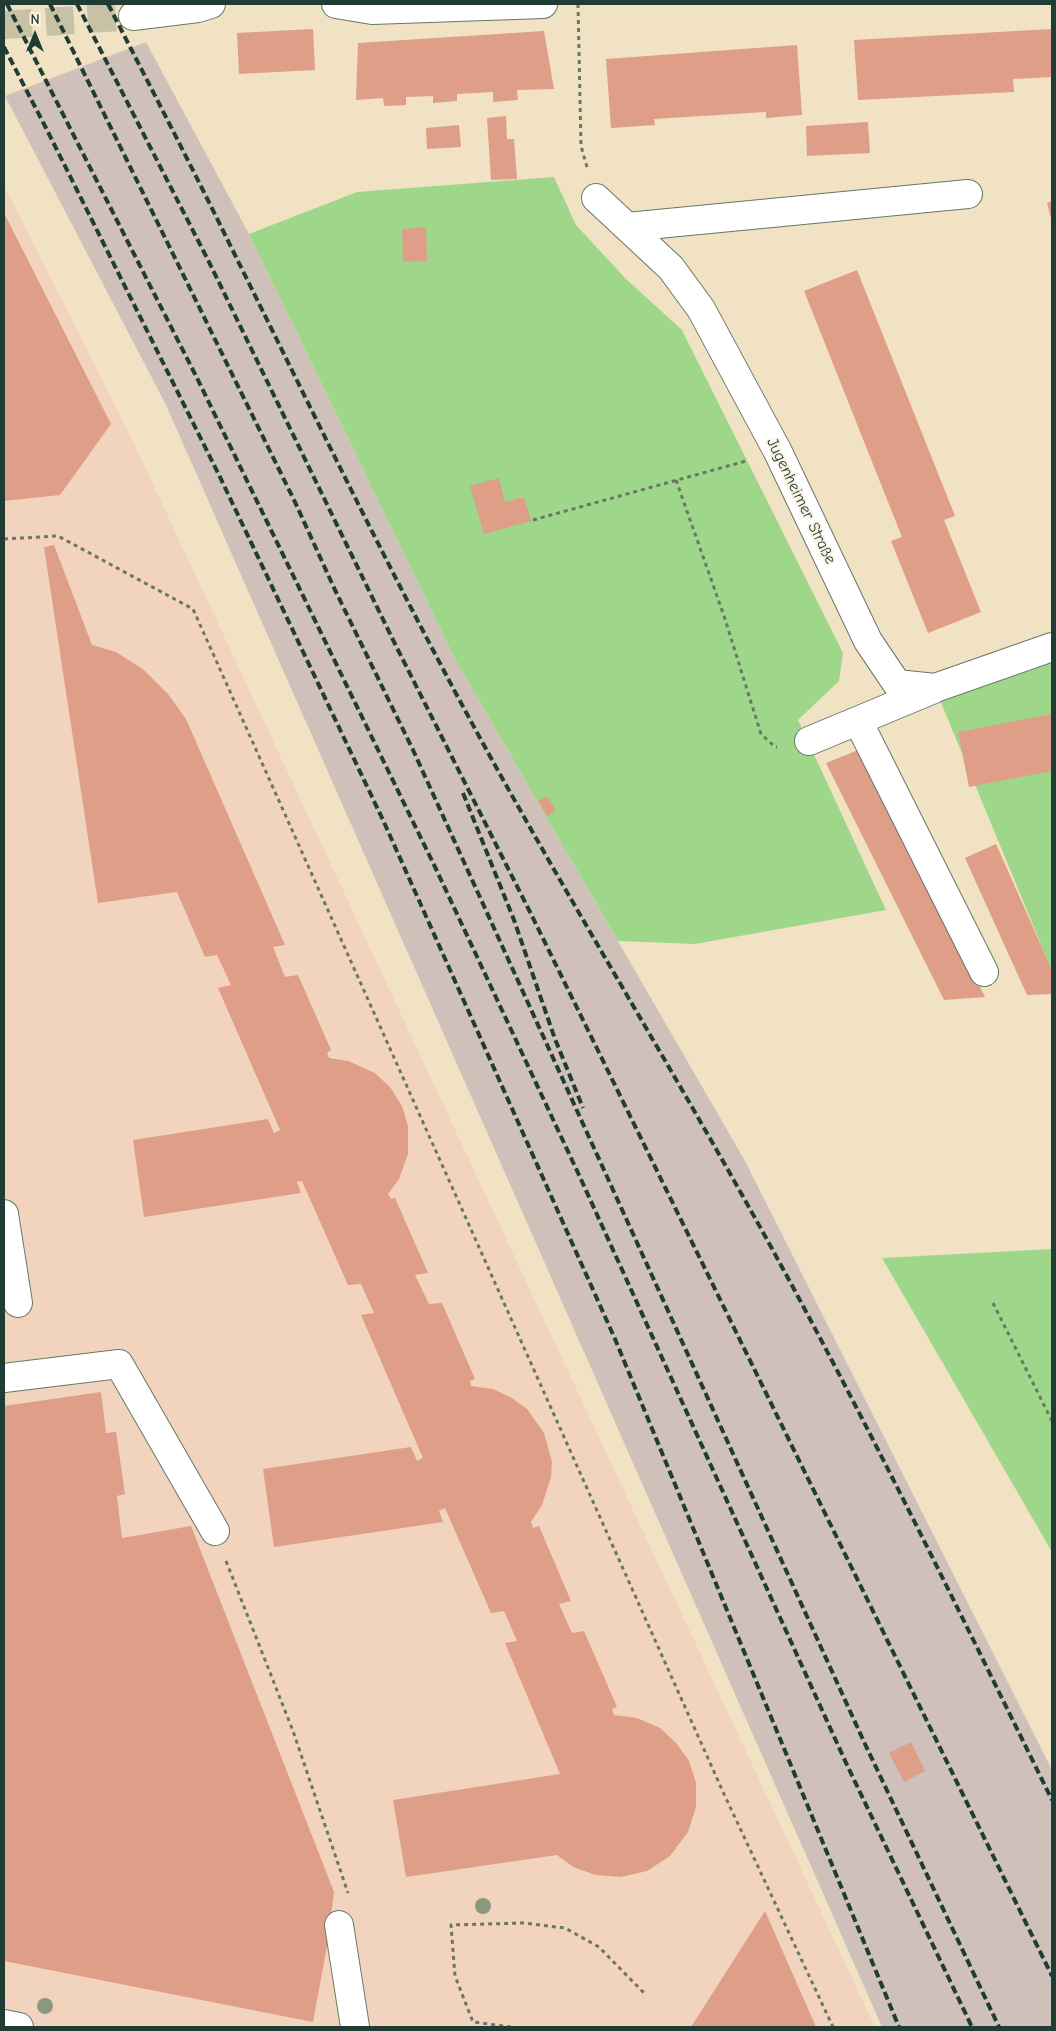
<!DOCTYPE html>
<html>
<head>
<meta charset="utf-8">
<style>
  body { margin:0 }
  #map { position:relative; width:1056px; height:2031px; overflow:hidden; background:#f1e2c3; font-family:"Comic Neue",sans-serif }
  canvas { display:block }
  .frame { position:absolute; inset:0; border:5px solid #1f3d34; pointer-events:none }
  .north { position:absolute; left:10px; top:10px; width:50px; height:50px; -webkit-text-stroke:4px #fcf5e5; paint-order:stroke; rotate:0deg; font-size:14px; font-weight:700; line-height:20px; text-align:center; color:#1f3d34 }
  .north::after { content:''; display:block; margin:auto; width:18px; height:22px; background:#1f3d34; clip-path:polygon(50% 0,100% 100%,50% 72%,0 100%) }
</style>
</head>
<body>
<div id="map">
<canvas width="1056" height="2031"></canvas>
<div class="frame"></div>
<div class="north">N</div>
</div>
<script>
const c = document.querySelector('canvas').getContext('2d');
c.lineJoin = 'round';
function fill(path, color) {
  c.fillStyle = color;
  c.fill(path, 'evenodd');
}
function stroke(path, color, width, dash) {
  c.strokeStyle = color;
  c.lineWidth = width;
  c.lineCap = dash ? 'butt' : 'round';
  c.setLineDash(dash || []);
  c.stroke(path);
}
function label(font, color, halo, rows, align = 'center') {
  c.font = font + ' "Comic Neue",sans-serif';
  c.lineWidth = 4;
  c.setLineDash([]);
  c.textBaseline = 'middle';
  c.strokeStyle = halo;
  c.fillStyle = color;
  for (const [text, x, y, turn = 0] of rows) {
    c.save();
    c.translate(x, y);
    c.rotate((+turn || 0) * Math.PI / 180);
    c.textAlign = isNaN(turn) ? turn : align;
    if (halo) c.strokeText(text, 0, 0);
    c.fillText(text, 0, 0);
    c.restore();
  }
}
const built = new Path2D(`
  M4,185L129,433L875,2027H4Z`);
const industrial = new Path2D(`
  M146,42L249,234L455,659L745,1161L1052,1770V2027H882L166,405L5,96Z`);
const green = new Path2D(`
  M554,177L576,225L626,279L682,330L843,653L839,681L798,720L886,910L695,944L618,941L455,659L249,234L357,192Z
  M1052,656V971L935,688Z
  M1052,1249V1552L882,1258Z`);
const building = new Path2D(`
  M313,29L315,70L239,74L237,33Z
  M1052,29V77L1013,79L1014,92L858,100L854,40Z
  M544,31L554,89L517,90L518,100L493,102V92L457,94V101L433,103V96L406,97V105L384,106L383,98L356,100L358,43Z
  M797,45L802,115L766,118V112L654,119L655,125L611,128L606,59Z
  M506,116L507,139H514L517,179L491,180L487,118Z
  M868,122L870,153L807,156L806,126Z
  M459,125L461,147L427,149L426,128Z
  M1052,201V222L1047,203Z
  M4,213L111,424L60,495L4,501Z
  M426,227L427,261L403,262L402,229Z
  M857,270L955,516L944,520L981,612L928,633L891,541L902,537L804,291Z
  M499,478L505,502L524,497L531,521L484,534L470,486Z
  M54,545L92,645L116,652L144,670L168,694L186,719L285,945L273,947L285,977L298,975L331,1050L327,1053L329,1058L348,1061L375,1073L390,1087L402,1106L408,1126V1154L399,1179L388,1194L391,1199L395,1198L428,1273L415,1275L429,1304L442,1303L475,1379L470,1381L471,1386L493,1389L512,1398L527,1409L544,1433L552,1462L551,1477L542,1505L531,1522L533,1528L539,1526L571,1601L559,1604L572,1633L584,1631L617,1707L612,1709L614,1715L637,1718L660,1728L677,1744L689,1761L696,1783V1807L688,1832L670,1856L647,1871L621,1877L596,1875L573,1867L557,1855L406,1877L393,1800L560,1774L505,1643L517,1641L504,1611L491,1613L445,1508L439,1511L443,1522L274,1547L263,1469L411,1447L417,1461L423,1458L361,1315L374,1313L361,1284L348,1285L302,1181L297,1182L301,1193L144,1217L133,1140L268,1119L274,1133L280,1130L218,988L231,985L217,955L205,957L177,892L98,903L44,547Z
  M1052,714V771L969,787L958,732Z
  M861,749L985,997L944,1000L826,763Z
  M547,796L556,810L547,816L538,801Z
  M996,844L1052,970V994L1027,995L965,858Z
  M101,1392L106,1433L116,1432L125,1494L117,1496L122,1538L191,1526L334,1892L327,1946L313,2022L4,1961V1406Z
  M911,1742L925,1771L904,1782L889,1753Z
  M765,1911L816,2027H691Z`);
const minorTunnel = new Path2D(`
  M4,25L133,16`);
const path = new Path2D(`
  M578,4L581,146L587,167
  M676,480L724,616L761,734L775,747H777
  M533,520L746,461
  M4,539L58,536L193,609L724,1794L833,2027
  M993,1303L1052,1421
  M226,1561L293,1731L348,1893
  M511,2027L473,2022L455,1976L451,1925L523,1923L565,1928L599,1947L644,1993`);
const minor = new Path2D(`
  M336,4L372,10L543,4
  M133,16L198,8L211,4
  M596,198L671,268L701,309L778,452L868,641L897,684L935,688L1052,647
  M627,227L968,194
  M858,721L984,972
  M809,741L934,689
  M4,1214L18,1303
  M4,1378L119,1364L215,1531
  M339,1925L355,2027
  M4,2024L19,2027`);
const rail = new Path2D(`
  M7,4L197,378L436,869L579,1175L847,1765L972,2027
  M50,4L295,502L335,590L413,750L865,1744L999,2027
  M77,4L209,262L395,644L530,912L1052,1976
  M108,4C150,86 192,167 232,249C302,390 370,531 443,669C544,861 660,1046 765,1236C867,1421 959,1611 1052,1800
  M4,47L46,128L219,475L383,820L615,1339L899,2027
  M463,793L514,920L555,1039L583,1108`);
const trees = [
  [483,1906],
  [45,2006]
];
const streetNames = [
  ["Jugenheimer Straße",801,501,64]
];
fill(built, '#f2d4be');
fill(industrial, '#cfc0ba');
fill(green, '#9fd78a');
fill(building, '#de9e87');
stroke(minorTunnel, '#c7c1a6', 28, [28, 14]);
stroke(minor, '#687766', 30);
stroke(path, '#687766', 3, [4, 4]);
stroke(minor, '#fff', 28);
stroke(rail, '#1f3d34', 4, [8, 4]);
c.fillStyle = '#8c987e';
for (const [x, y] of trees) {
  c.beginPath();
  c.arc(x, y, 8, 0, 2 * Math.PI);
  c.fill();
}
label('16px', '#1f3d34', '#fcf5e5', streetNames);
</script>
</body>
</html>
